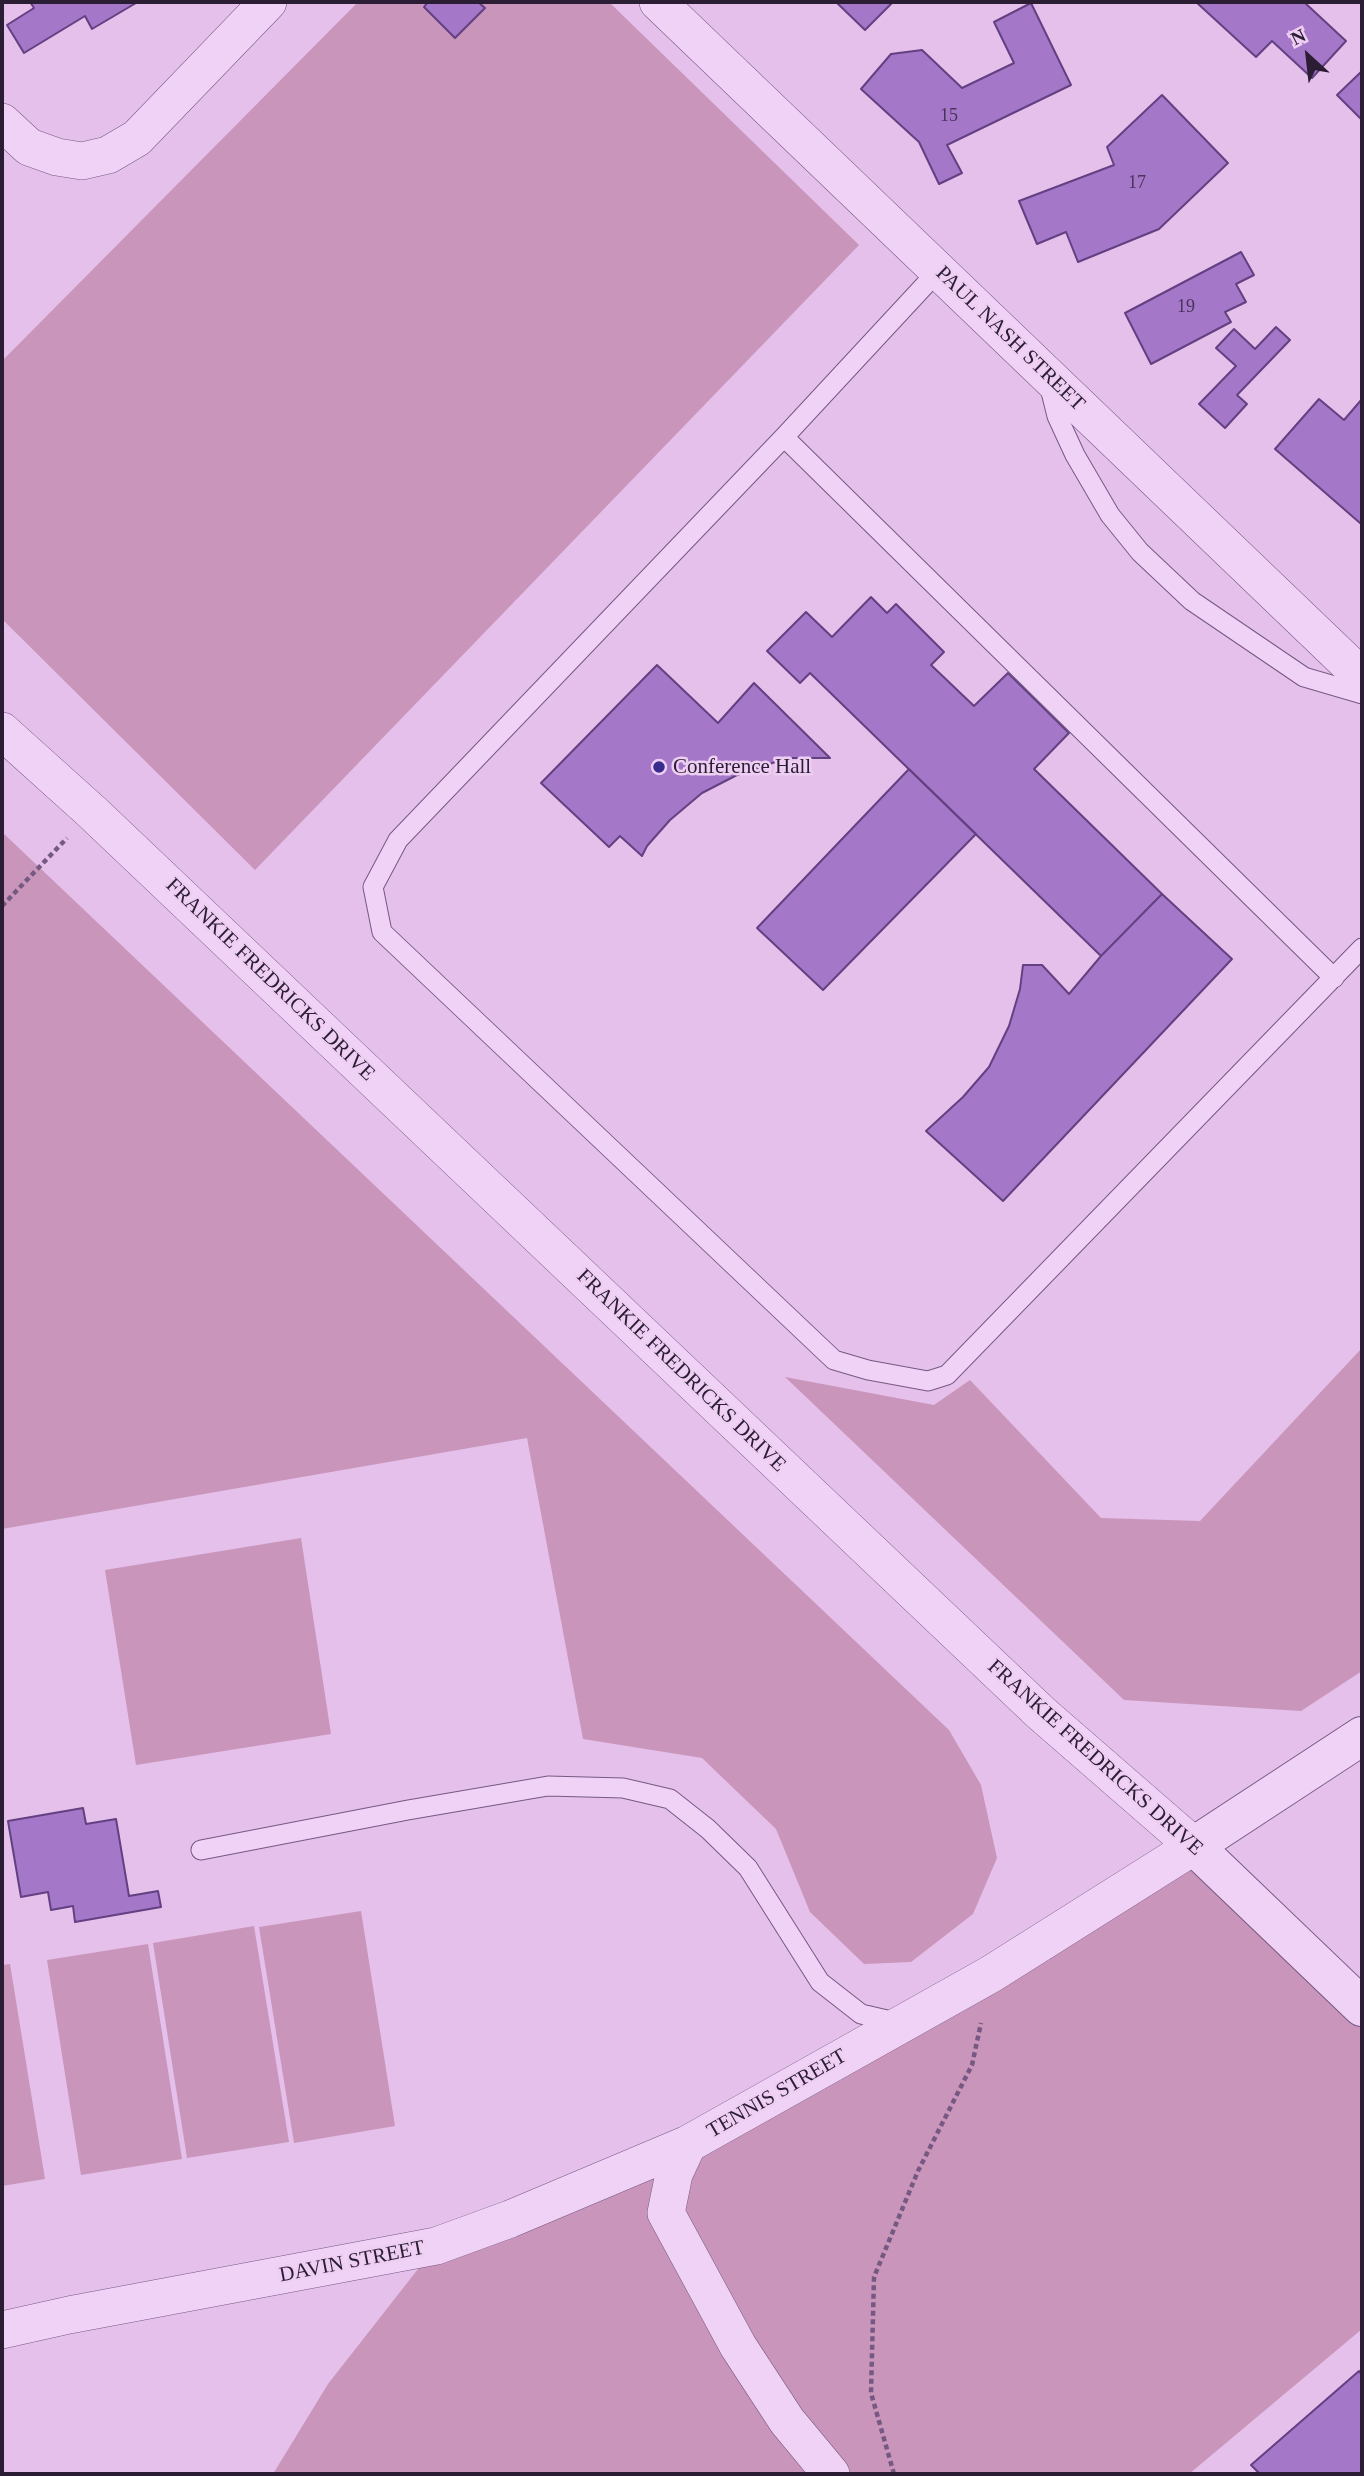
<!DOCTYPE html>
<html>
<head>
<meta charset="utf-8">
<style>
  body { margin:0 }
  #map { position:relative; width:1364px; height:2476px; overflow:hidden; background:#e4c0eb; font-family:"Times New Roman",serif }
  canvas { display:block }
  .frame { position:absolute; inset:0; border:4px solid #2b1d34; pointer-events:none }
  .north { position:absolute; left:1273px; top:21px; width:70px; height:70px; -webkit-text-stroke:5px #eecff3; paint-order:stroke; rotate:333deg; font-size:19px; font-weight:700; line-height:28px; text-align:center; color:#2b1d34 }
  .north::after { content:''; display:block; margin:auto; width:24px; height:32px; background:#2b1d34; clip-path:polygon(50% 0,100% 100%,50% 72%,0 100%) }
</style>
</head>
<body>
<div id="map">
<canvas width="1364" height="2476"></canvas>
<div class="frame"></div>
<div class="north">N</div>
</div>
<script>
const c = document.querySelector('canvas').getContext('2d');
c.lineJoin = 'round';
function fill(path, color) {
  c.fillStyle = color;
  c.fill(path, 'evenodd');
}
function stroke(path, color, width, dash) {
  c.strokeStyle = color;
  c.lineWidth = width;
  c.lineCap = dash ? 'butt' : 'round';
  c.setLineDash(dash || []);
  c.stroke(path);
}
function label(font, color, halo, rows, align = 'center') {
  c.font = font + ' "Times New Roman",serif';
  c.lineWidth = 5;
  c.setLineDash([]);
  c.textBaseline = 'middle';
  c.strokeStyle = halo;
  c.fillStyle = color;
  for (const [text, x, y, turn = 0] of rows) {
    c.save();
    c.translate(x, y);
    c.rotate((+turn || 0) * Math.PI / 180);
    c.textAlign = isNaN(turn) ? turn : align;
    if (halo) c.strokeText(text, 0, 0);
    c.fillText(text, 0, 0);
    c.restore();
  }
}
const green = new Path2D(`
  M358,2H609L859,245L255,870L2,619V361Z
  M2,832L949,1730L981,1785L997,1858L973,1914L911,1962L864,1964L810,1912L776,1829L702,1758L583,1739L527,1438L2,1529Z
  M1362,1348V1671L1301,1711L1124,1700L785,1377L934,1405L970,1380L1101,1518L1200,1521Z
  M301,1538L331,1734L136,1765L105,1570Z
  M1194,1846L1362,2007V2329L1189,2474H273L328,2384L436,2246L688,2144Z
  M361,1911L395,2126L294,2143L259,1927Z
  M254,1926L289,2142L187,2158L153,1943Z
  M148,1944L182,2159L81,2175L47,1960Z
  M10,1964L45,2179L2,2186V1965Z`);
const building = new Path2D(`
  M30,2H135L136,3L92,29L85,16L24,53L7,25L34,8Z
  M428,2H478L485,8L455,38L424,7Z
  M836,2H893L865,30Z
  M1196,2H1304L1346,41L1312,78L1272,41L1256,57Z
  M1031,3L1071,85L947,145L962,173L939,184L919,142L861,89L891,54L922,50L962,88L1014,63L994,22Z
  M1362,71V120L1337,95Z
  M1162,95L1228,163L1159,229L1078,262L1066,232L1037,244L1019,201L1114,165L1107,147Z
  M1241,252L1254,275L1236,284L1246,302L1225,312L1231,322L1151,364L1125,313Z
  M1276,327L1290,340L1237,395L1247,404L1225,428L1199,404L1236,366L1216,348L1234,329L1255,349Z
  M1319,399L1344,420L1362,399V520L1360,523L1275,449Z
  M871,597L887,613L896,604L944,652L931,665L974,706L1008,673L1069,733L1034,769L1162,894L1101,956L810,673L800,683L767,651L806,612L832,637Z
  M657,665L718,723L754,683L830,758H787L737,775L702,793L670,820L647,846L642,856L620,836L609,847L541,783Z
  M909,769L976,834L823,990L757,928Z
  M1162,894L1232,959L1003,1201L926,1131L963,1097L989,1067L1009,1026L1020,989L1023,965H1042L1069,994L1101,956Z
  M83,1808L86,1824L116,1819L129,1896L158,1891L161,1907L75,1922L73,1906L51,1910L48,1892L21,1897L8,1821Z
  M1359,2371L1362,2375V2474H1260L1251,2465Z`);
const path = new Path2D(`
  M2,906L67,838
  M894,2474L871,2393L874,2277L918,2171L972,2065L981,2023`);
const service = new Path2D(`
  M938,271L784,437L398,840L373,887L382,932L834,1360L868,1370L928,1381L947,1375L1362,948
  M1049,384L1057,416L1075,455L1110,515L1140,552L1192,601L1304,677L1362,694
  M784,437L1334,978
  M201,1850L408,1810L548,1786L623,1788L670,1799L708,1829L748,1868L820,1982L861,2014L900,2023`);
const minor = new Path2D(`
  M658,2L1362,677
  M2,122L29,147L57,157L82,161L108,155L137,138L268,2
  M2,731L92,812L1041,1713L1194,1846L991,1974L688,2144L674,2174L666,2213L738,2346L787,2421L831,2474
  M2,2330L69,2315L436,2246L510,2219L688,2144`);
const tertiary = new Path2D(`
  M1362,1736L1194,1846L1362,2007`);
const markers = [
  [659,767,7,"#382c8f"]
];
const numberNames = [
  ["15",949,116],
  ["17",1137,183],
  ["19",1186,307]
];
const streetNames = [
  ["PAUL NASH STREET",1010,339,44],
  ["FRANKIE FREDRICKS DRIVE",270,980,44],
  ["FRANKIE FREDRICKS DRIVE",681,1371,44],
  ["FRANKIE FREDRICKS DRIVE",1095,1758,42],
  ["TENNIS STREET",777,2094,-30],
  ["DAVIN STREET",352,2262,-11]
];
const poiNames = [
  ["Conference Hall",673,767]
];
fill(green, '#c995bb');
fill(building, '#a477c8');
stroke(building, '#634081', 2);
stroke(service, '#755983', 21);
stroke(minor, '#755983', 38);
stroke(tertiary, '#755983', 40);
stroke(path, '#755983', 4.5, [5, 3.5]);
stroke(service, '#f1d2f7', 19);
stroke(minor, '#f1d2f7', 37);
stroke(tertiary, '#f1d2f7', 38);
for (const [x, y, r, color] of markers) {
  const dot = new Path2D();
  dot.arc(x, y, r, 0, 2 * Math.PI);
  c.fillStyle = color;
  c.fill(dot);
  stroke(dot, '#eecff3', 2.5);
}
label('18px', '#493459', null, numberNames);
label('21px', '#2b1d34', '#eecff3', streetNames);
label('21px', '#2b1d34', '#eecff3', poiNames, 'left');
</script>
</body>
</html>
